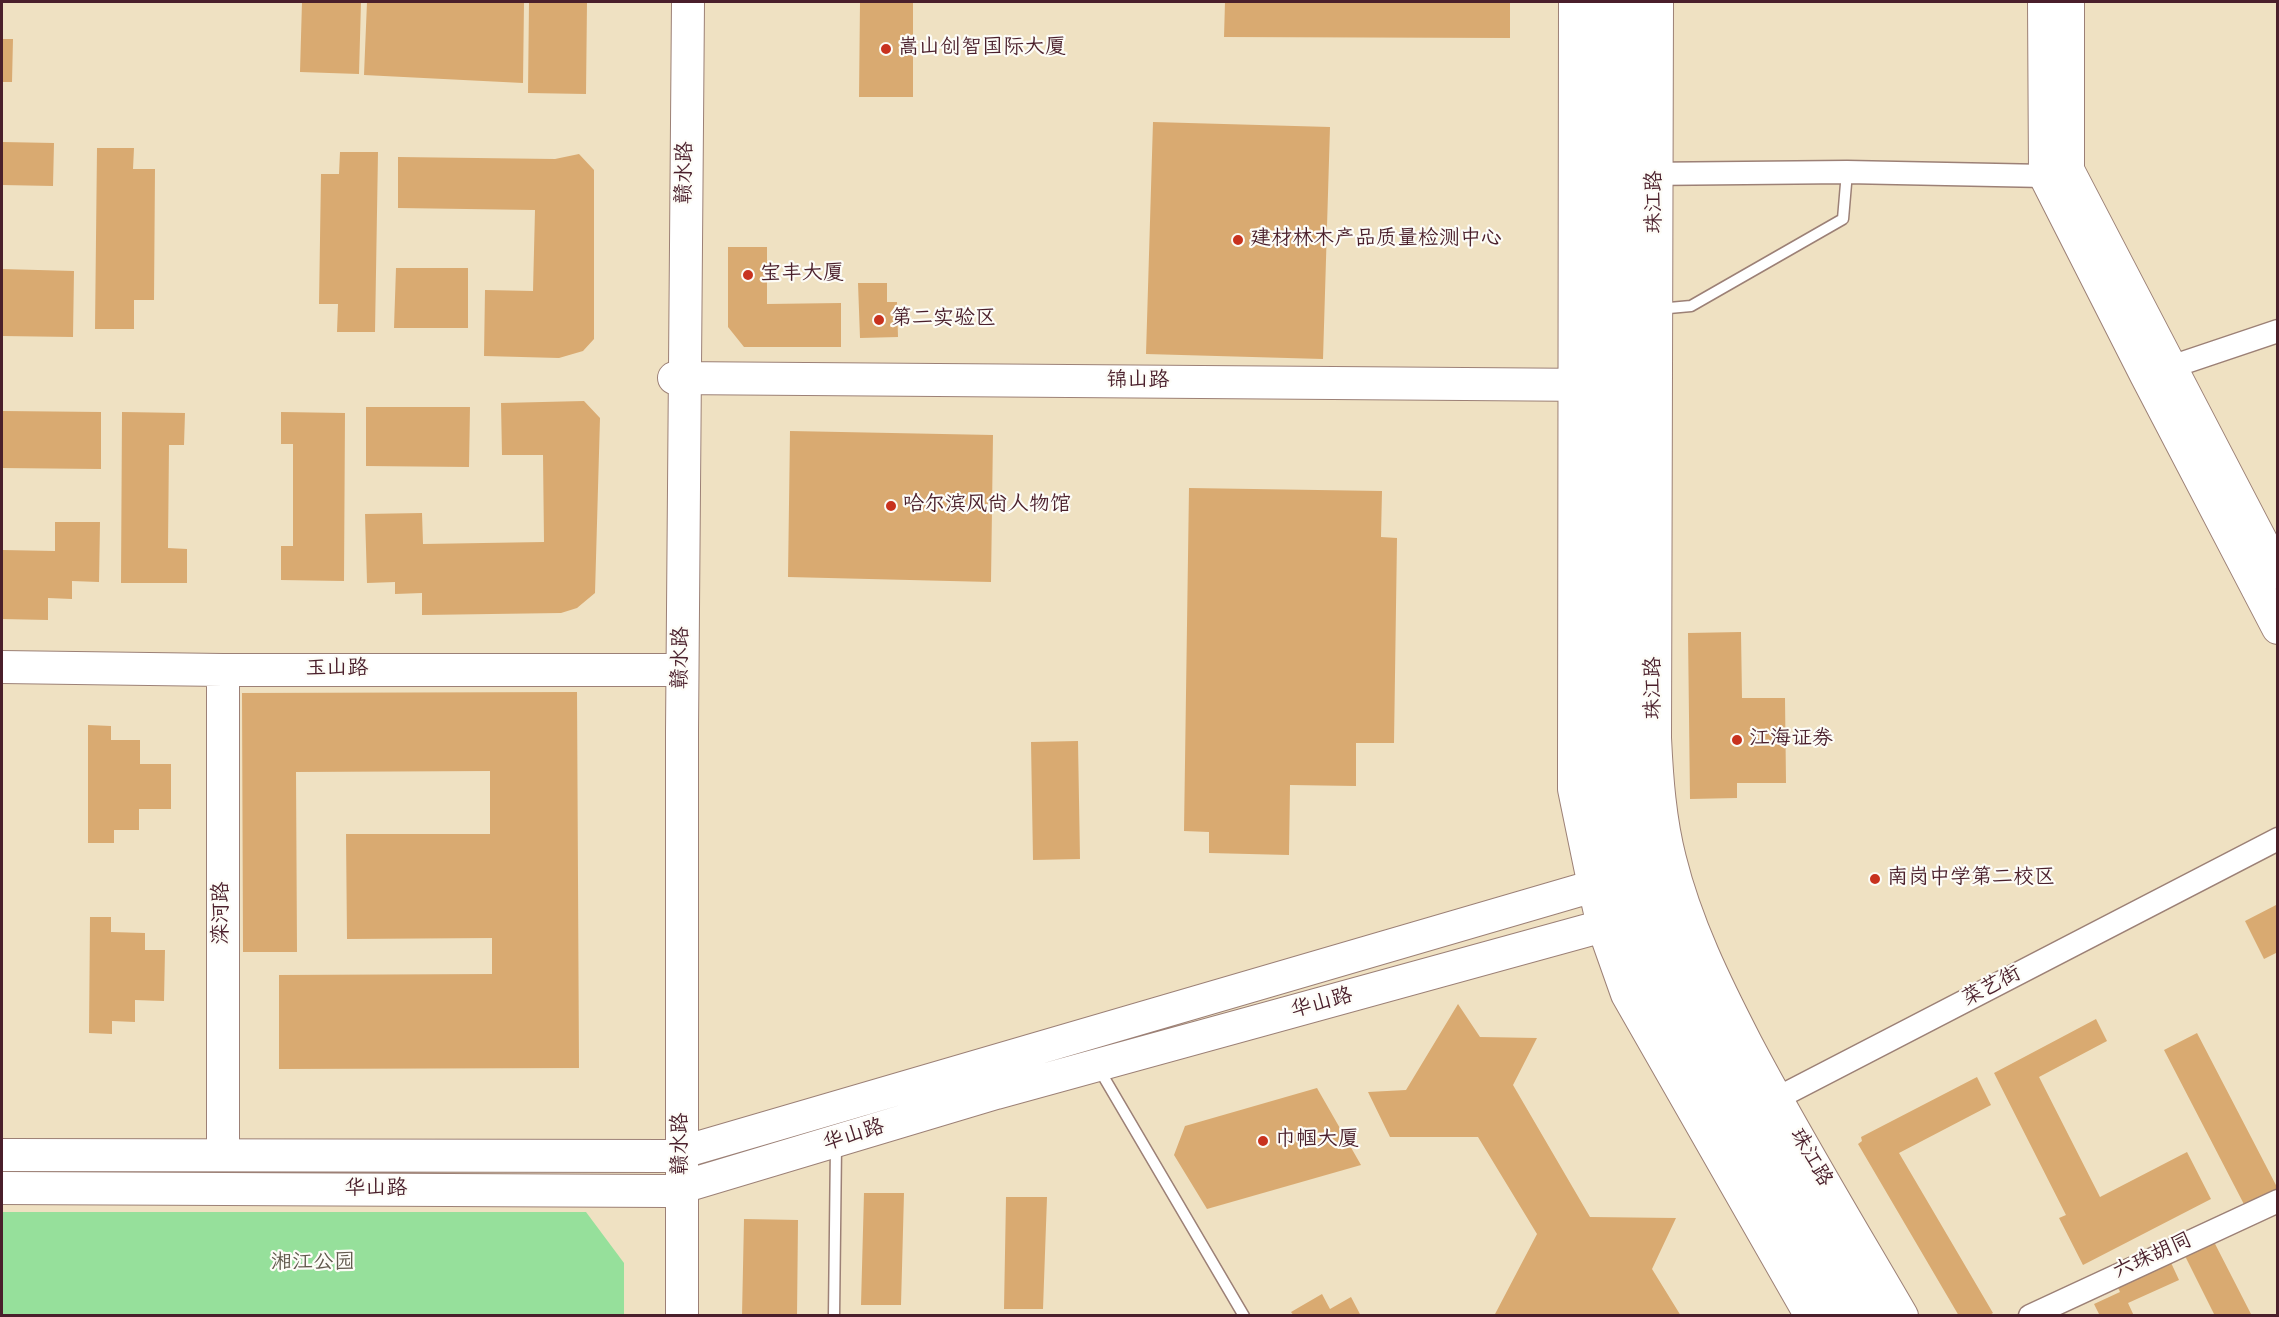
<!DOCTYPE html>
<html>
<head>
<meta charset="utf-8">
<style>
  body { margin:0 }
  #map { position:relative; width:2279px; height:1317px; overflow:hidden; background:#efe1c2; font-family:Mynerve,sans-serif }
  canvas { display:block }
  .frame { position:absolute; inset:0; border:3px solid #4a1f2b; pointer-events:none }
</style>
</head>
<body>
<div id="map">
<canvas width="2279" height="1317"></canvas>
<div class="frame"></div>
</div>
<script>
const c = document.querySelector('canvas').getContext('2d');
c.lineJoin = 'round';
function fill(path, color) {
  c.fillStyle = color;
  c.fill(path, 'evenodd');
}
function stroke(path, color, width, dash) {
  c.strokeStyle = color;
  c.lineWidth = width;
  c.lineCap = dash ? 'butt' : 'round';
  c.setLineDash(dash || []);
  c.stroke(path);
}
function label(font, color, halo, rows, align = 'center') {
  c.font = font + ' Mynerve,"LXGW WenKai TC",sans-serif';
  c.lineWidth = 4.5;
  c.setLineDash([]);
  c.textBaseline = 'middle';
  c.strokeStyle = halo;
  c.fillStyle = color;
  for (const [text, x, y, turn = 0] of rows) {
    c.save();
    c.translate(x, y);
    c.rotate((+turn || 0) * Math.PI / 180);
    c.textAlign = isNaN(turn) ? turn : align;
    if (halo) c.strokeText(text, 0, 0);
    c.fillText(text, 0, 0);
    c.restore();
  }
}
const green = new Path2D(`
  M2,1212H586L624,1263V1315H2Z`);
const building = new Path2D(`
  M302,2H361L359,74L300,72Z
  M367,2H524L523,83L364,75Z
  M529,2H587L586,94L528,93Z
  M860,2H913V97H859Z
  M1225,2H1510V38L1224,37Z
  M2,39H13L12,82H2Z
  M1153,122L1330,127L1323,359L1146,354Z
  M2,142L54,143L53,186L2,185Z
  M97,148H134L133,169H155L154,300H134V329H95Z
  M340,152H378L375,332H337L338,304H319L321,174H339Z
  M579,154L594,170V339L583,351L559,358L484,356L485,290L533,291L535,210L398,208V157L555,159Z
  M728,247H767V304L841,303V347H744L728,327Z
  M396,268H468V328H394Z
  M2,269L74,271L73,337L2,336Z
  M858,283H887V302H897L898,337L860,338Z
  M584,401L600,418L595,593L577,608L561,613L422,615V593L395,594V582L367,583L365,514L422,513L423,544L544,542L543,455H502L501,403Z
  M366,407H470L469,467L366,466Z
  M3,411L101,412V469L2,468Z
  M122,412L185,413L184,445H169L168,548L187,549V583H121Z
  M281,412L345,413L344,581L281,580V546H293V444H281Z
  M790,431L993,435L991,582L788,577Z
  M1189,488L1382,491L1381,537L1397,538L1394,743H1356V786L1290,785L1289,855L1209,853V832L1184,831Z
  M55,522H100L99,582L72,581V599L48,598V620L2,619V550L55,551Z
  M1741,632L1742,698H1785L1786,783H1737V798L1690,799L1688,633Z
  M577,692L579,1068L279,1069V975L492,974V938L347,939L346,834H490V771L296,772L297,952H243L242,693Z
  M88,725L111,726V740H140V764H171V809H139V830H114V843H88Z
  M1078,741L1080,859L1033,860L1031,742Z
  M2278,904V952L2264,959L2245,921Z
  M90,917H111V932L145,933V950H165L164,1001L135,1000V1022L112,1021V1034L89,1033Z
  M1458,1004L1480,1037L1537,1038L1513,1085L1590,1217L1676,1218L1652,1269L1681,1316H1494L1537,1234L1478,1137H1390L1368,1092L1406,1090Z
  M2096,1019L2107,1041L2039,1077L2100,1197L2187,1152L2211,1199L2083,1265L2059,1218L2066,1215L1994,1073Z
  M2197,1033L2278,1189V1197L2248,1212L2164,1050Z
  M1977,1077L1991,1105L1899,1153L1993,1313L1988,1316H1959L1858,1144L1862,1141L1861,1137Z
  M1317,1088L1361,1165L1207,1209L1174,1155L1185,1126Z
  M864,1193H904L901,1305H861Z
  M1006,1197H1047L1043,1309H1004Z
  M744,1219L798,1220L797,1316H742Z
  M2211,1236L2252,1316H2215L2182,1250Z
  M2167,1254L2179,1280L2128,1303L2134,1316H2100L2094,1304L2120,1292L2114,1279Z
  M1322,1294L1330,1309L1351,1297L1361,1316H1294L1291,1312Z`);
const lane = new Path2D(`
  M1658,309L1691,306L1843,219L1847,172
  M1099,1069L1244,1316
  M834,1316L836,1145`);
const street = new Path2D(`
  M1642,174L1847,172L2045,176
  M2156,372L2278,331
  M1764,1105L2278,839
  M2030,1316L2278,1201`);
const secondary = new Path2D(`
  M1575,2L1574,764V789L1594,886L1603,926L1627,994L1811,1316
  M1603,2V773L1607,821L1619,878L1662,1001L1842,1316
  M1627,2L1625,732C1628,779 1631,822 1642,867C1665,963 1715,1050 1764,1135C1799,1195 1834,1255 1869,1316
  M1657,2L1655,738C1657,779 1660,820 1670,859C1686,924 1716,985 1746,1043C1795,1136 1849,1225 1902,1316
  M2044,2L2045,176L2146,375L2278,628
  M2068,2V170L2278,573
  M674,378L1596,385
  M2,667L223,670H672
  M2,1155L669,1156L1594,886L1670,862
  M223,1155V670
  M2,1188L669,1191L996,1093L1603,926L1682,902
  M682,1316V730L688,2`);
const markers = [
  [886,49,6,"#c8321e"],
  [1238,240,6,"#c8321e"],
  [748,275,6,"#c8321e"],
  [879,320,6,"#c8321e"],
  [891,506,6,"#c8321e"],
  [1737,740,6,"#c8321e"],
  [1875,879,6,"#c8321e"],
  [1263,1141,6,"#c8321e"]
];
const poiNames = [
  ["嵩山创智国际大厦",898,49],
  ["建材林木产品质量检测中心",1250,240],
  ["宝丰大厦",760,275],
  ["第二实验区",891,320],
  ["哈尔滨风尚人物馆",903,506],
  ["江海证券",1749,740],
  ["南岗中学第二校区",1887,879],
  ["巾帼大厦",1275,1141]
];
const streetNames = [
  ["赣水路",686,173,-89],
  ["珠江路",1656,202,-90],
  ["锦山路",1138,382],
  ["赣水路",682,658,-89],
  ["玉山路",337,670],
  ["珠江路",1655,688,-90],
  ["滦河路",223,913,-90],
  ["菜艺街",1992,987,-27],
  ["华山路",1322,1004,-15],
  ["华山路",854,1136,-17],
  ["赣水路",682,1144,-90],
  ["珠江路",1810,1158,60],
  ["华山路",376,1190],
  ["六珠胡同",2153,1257,-24]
];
const parkNames = [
  ["湘江公园",313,1264]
];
fill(green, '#96e09b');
fill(building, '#d9aa71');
stroke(lane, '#9c8076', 13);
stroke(street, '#9c8076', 25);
stroke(secondary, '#9c8076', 34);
stroke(lane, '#fff', 10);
stroke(street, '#fff', 22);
stroke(secondary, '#fff', 32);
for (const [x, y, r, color] of markers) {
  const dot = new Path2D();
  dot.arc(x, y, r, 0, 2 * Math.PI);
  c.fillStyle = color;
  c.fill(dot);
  stroke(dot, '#fdfcf7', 2);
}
label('21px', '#4a1f2b', '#fdfcf7', poiNames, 'left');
label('21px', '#4a1f2b', '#fdfcf7', streetNames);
label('21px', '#61594d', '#fdfcf7', parkNames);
</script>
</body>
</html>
